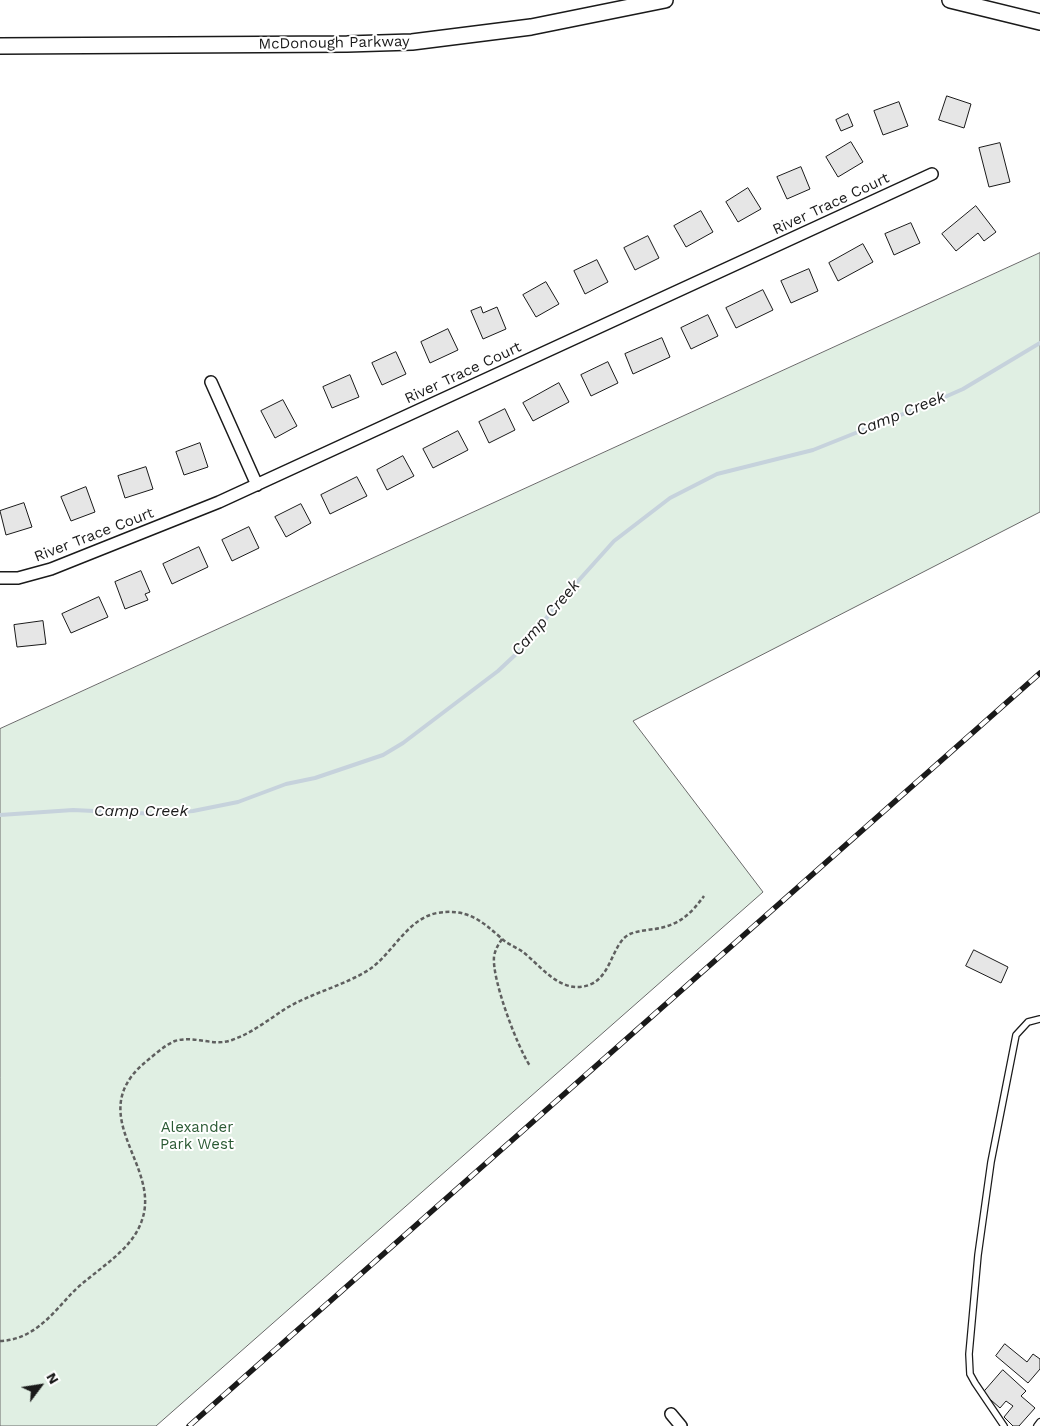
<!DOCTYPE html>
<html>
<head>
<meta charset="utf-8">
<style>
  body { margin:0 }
  #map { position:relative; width:1040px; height:1426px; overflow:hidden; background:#fff; font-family:"Work Sans",sans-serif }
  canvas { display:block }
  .north { position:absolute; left:15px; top:1361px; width:50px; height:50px; -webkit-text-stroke:4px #fff; paint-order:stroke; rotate:59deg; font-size:14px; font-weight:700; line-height:20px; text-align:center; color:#1a1a1a }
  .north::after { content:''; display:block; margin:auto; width:18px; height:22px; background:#1a1a1a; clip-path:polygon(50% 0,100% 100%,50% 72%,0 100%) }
</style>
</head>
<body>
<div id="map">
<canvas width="1040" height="1426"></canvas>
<div class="north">N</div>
</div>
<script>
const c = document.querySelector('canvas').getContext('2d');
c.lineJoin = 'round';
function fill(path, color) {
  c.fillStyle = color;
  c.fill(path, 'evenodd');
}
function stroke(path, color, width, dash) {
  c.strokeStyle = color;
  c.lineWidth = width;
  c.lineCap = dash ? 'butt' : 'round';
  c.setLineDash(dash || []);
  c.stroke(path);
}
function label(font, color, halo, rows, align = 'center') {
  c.font = font + ' "Work Sans",sans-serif';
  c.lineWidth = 4;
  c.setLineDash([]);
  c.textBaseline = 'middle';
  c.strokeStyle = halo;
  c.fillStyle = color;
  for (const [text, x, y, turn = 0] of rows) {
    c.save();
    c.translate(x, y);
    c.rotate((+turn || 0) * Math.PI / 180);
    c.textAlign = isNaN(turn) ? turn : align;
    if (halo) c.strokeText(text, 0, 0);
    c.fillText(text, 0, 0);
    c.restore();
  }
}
const green = new Path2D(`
  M1040,253V512L633,721L763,892L156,1426H0V729Z`);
const stream = new Path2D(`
  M0,815L73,810L157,814L193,811L238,802L286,784L315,778L383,755L403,743L498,671L529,642L553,609L614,541L670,498L717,474L813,450L938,400L963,389L1040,343`);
const building = new Path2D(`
  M947,96L971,104L964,128L939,120Z
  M899,102L908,126L883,135L874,111Z
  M848,114L853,126L841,131L836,120Z
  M851,142L863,162L838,177L826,157Z
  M1000,143L1010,182L989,187L979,148Z
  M801,167L810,189L787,199L777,177Z
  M748,188L761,209L738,222L726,202Z
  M976,206L996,232L984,241L978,233L956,251L942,234Z
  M701,211L713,232L686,247L674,226Z
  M911,223L920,243L894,255L885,234Z
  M648,236L659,258L635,270L624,248Z
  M863,244L873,262L838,281L829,263Z
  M597,260L608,282L585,294L574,271Z
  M809,269L818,291L791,303L781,281Z
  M546,282L559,304L536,317L523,295Z
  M763,290L773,310L736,328L726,308Z
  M481,307L483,313L497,307L506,329L483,339L471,311Z
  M708,315L718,336L691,349L681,328Z
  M448,329L458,350L430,363L421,342Z
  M662,338L670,357L633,374L625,354Z
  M396,352L406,374L382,385L372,363Z
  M608,362L618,383L591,396L581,375Z
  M350,375L359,397L332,408L323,387Z
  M559,383L569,402L533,421L523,403Z
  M283,400L297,426L275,438L261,411Z
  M505,409L515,430L489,443L479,422Z
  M458,431L468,450L433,468L423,449Z
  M200,443L208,467L184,475L176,452Z
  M403,456L414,476L387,490L377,470Z
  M146,467L153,489L125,498L118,476Z
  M357,477L367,496L330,514L321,495Z
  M86,487L95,512L71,521L61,497Z
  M24,503L32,527L6,535L0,511Z
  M301,504L311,523L286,537L275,517Z
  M249,527L259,548L232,561L222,540Z
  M199,547L208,567L172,584L163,564Z
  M141,571L150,592L145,594L148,600L125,609L115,582Z
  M99,597L108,617L71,633L62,614Z
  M43,621L46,644L17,647L14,625Z
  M974,950L1008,967L1001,983L966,966Z
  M1005,1344L1027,1362L1033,1354L1040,1359V1369L1028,1383L996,1356Z
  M1003,1370L1026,1391L1021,1396L1035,1408L1019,1426H1013L1004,1417L1013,1406L1006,1401L1000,1408L983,1393Z`);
const path = new Path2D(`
  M502,939C498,945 495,950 494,957C492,980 517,1046 530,1066
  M0,1341C32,1340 51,1316 71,1294C93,1271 132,1252 142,1220C161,1166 85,1117 142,1065C152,1057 163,1046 175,1041C194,1035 214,1047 232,1040C252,1033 268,1020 285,1009C311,993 346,985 370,969C393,953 407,919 437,913C466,908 481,920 501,938C507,944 516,947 523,952C541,966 561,995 589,985C612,977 612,942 630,934C637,931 647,930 655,929C679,925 690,915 704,896`);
const lane = new Path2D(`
  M1004,1426L975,1383L970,1374L969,1354L978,1255L991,1162L1016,1035L1028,1022L1040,1019
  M1037,1426L1040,1422`);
const street = new Path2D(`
  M211,382L257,485
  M0,578H18L51,569L219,502L932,174
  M671,1414L681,1426`);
const secondary = new Path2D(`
  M950,0L1040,22
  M0,46L347,44L412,42L531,27L665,0`);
const rail = new Path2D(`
  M189,1426L1040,673`);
const streetNames = [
  ["McDonough Parkway",334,43,-1],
  ["River Trace Court",831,204,-25],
  ["River Trace Court",463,373,-25],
  ["River Trace Court",94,535,-21]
];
const parkNames = [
  ["Alexander",197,1128],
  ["Park West",197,1145]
];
const waterNames = [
  ["Camp Creek",901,414,-22],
  ["Camp Creek",546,618,-49],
  ["Camp Creek",141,811]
];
fill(green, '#e0efe3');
stroke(green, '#6a6a6a', 1);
stroke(stream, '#c6d2dc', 4);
fill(building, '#e6e6e6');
stroke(building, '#1a1a1a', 1);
stroke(lane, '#1a1a1a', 8);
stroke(street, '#1a1a1a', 14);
stroke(secondary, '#1a1a1a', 18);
stroke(path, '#5f5f5f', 2.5, [4, 2.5]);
stroke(lane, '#fff', 5.5);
stroke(street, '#fff', 11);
stroke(secondary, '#fff', 15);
stroke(rail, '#1a1a1a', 5.5);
stroke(rail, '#fff', 4, [11]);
label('15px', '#1a1a1a', '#fff', streetNames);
label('15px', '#2b5a34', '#fff', parkNames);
label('italic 16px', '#1a1a1a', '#fff', waterNames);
</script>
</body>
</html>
